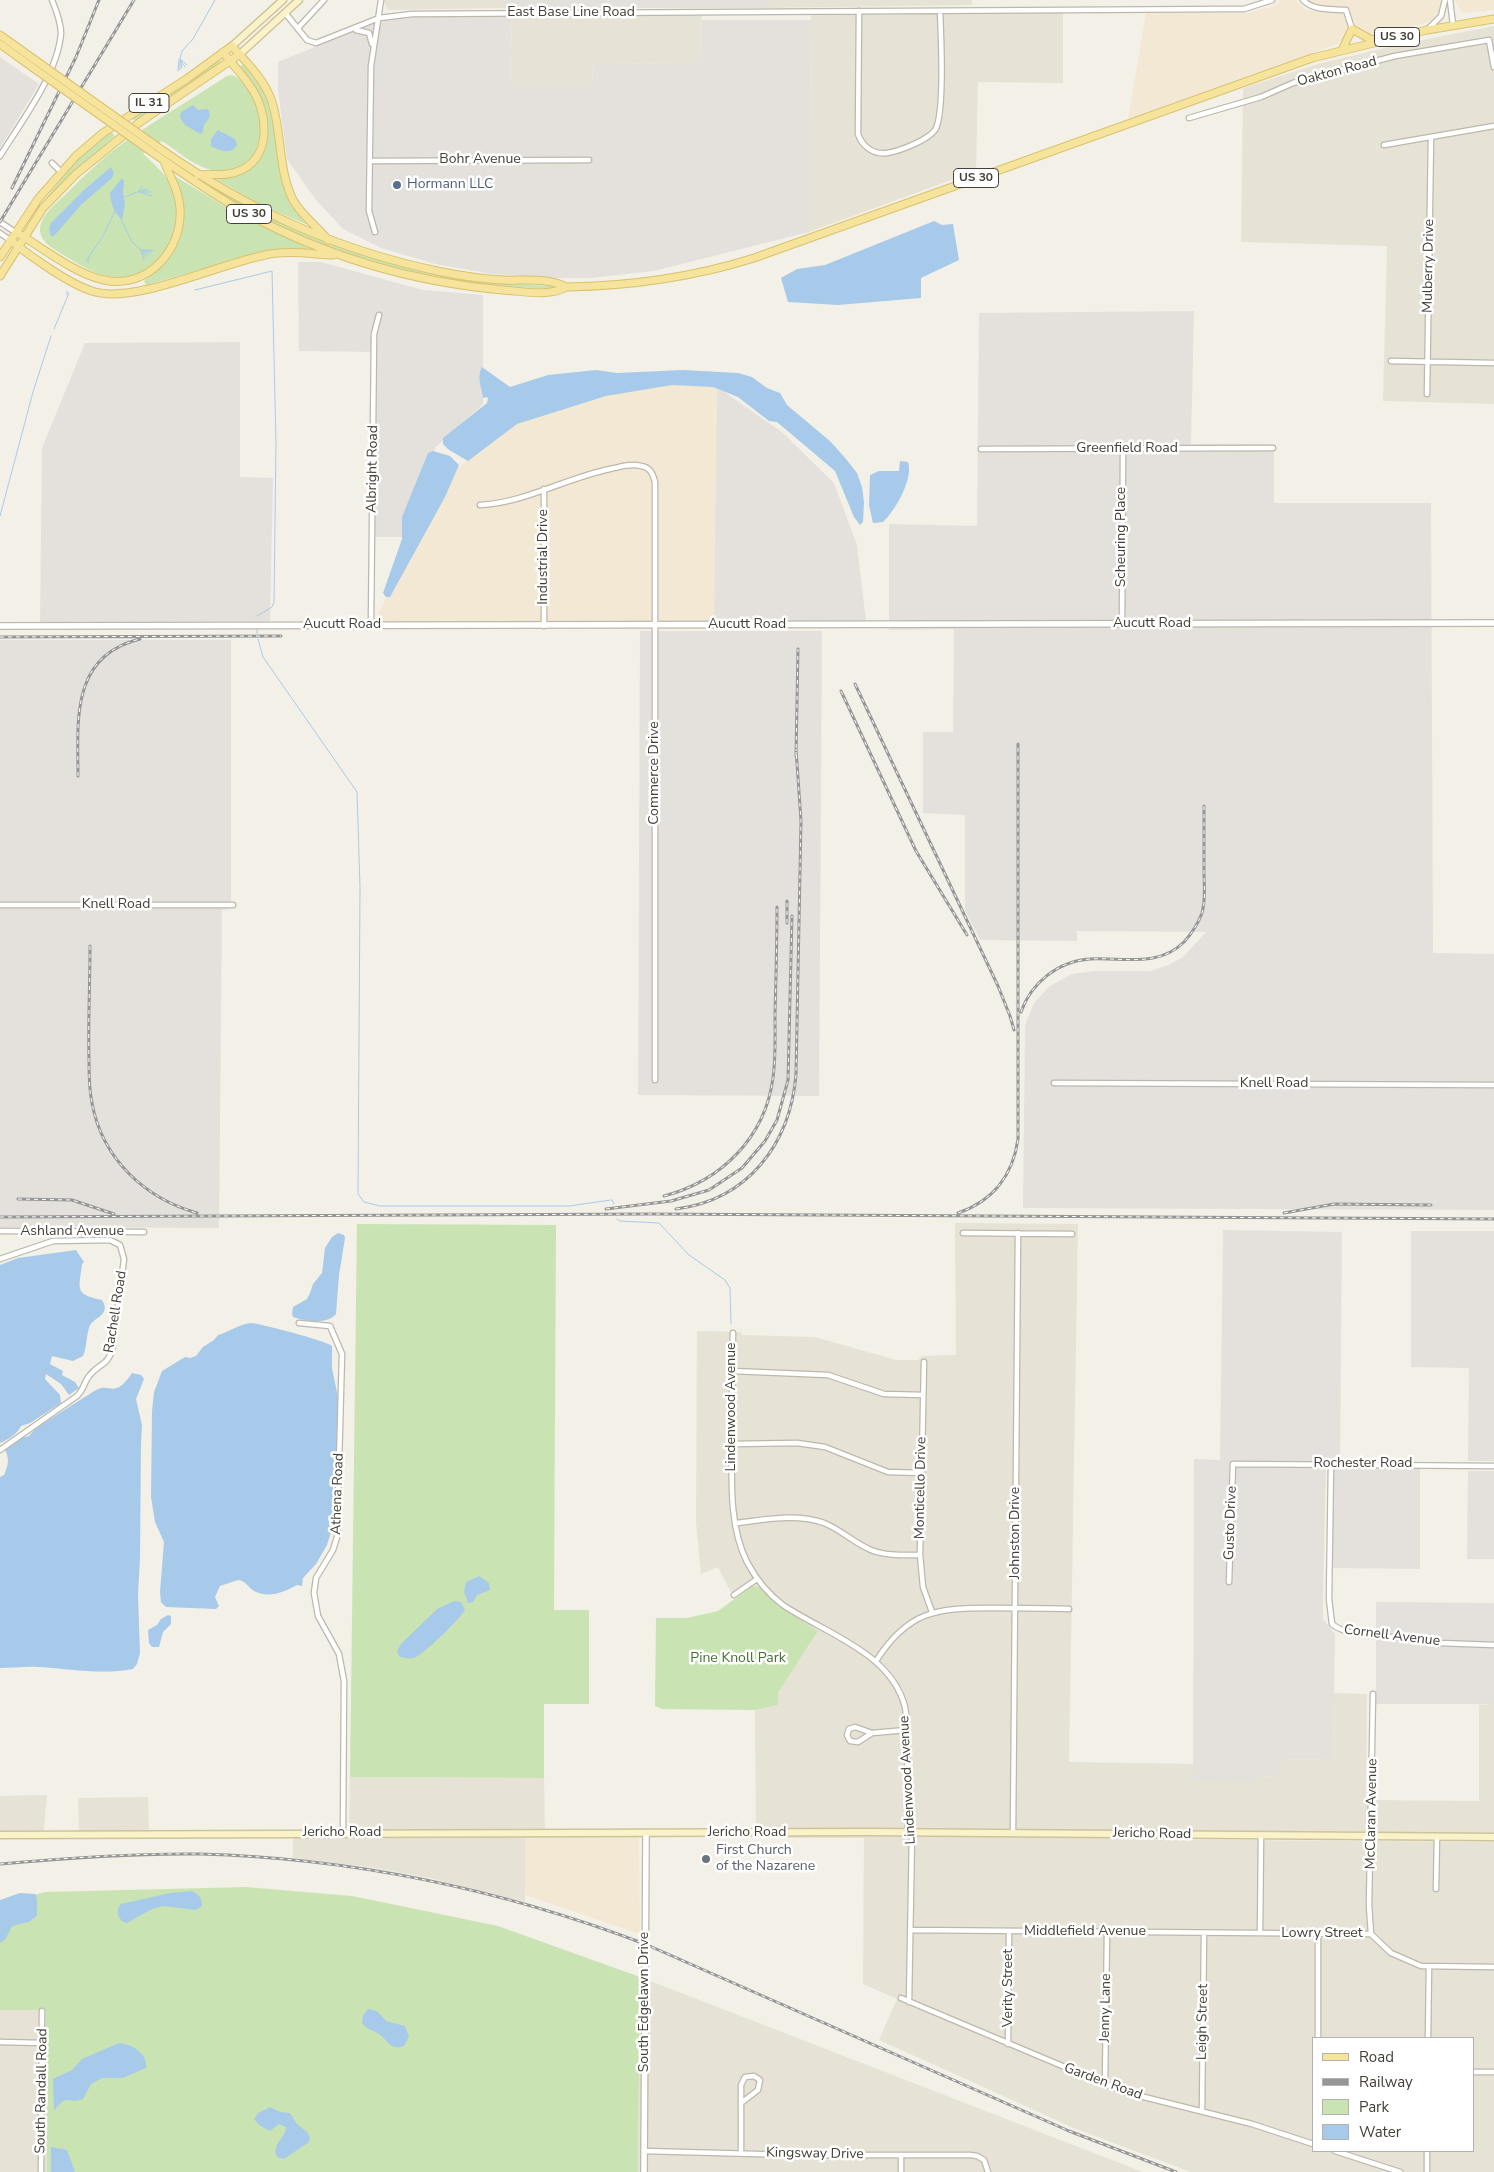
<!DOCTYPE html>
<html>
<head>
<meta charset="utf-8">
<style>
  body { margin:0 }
  #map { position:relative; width:1494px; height:2172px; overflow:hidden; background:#f2f0e7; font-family:"Nunito Sans",sans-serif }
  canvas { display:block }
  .legend { position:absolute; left:1312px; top:2037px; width:162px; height:115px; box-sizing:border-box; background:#fff; border:1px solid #b5b3af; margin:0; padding:6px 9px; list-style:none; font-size:15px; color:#454037 }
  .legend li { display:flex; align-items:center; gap:10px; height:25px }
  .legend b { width:25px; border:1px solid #b5b3af }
</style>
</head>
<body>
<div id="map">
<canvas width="1494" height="2172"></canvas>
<ul class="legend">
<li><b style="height:6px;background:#f6e49d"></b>Road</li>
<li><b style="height:6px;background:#969696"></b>Railway</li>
<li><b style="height:14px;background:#cae3b3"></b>Park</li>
<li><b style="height:14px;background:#a8caea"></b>Water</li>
</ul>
</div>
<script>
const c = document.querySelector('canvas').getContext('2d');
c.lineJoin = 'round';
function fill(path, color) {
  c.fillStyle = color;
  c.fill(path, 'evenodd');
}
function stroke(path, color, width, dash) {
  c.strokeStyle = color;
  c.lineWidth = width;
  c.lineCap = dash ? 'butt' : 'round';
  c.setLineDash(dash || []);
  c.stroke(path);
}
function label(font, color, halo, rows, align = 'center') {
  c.font = font + ' "Nunito Sans",sans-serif';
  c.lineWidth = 5;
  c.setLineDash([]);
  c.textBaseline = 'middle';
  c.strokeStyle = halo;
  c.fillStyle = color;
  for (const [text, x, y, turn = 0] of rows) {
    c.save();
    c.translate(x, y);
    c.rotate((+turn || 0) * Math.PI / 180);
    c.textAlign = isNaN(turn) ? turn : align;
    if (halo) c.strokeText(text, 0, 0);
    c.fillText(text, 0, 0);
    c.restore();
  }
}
const residential = new Path2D(`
  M383,0H502V8L388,10Z
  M769,0H972V5L769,8Z
  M1063,13V83L978,82L976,171L809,232L811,14Z
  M702,14L701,63L593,64L592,86H510L512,16Z
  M1494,26V404L1383,401L1387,246L1241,242L1243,88L1318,64L1393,46Z
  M955,1223L1078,1224L1069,1762L1193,1764V1781H1256V1776L1280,1777L1281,1759L1333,1760L1334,1693L1367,1694L1366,1800L1479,1801V1705L1494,1704V1833L1108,1831L1109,1839L1494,1842V2172H1191L1076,2129L968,2080L879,2040L897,1999L863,1984L864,1838H756L755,1710L778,1705V1693L818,1631L753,1586L734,1598L718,1567L701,1574L696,1523L697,1331L741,1332L742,1335L815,1337L896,1360H918L922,1356L956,1355ZM1313,2038H1473V2151H1313Z
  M350,1777L544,1778L545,1836H525V1902L430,1878L369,1867L293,1858V1838H349Z
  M47,1795L43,1839H0V1796Z
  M148,1797L149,1831H79L78,1798Z
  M640,1977L1143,2172H638Z
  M0,2010H46L47,2172H0Z`);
const commercial = new Path2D(`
  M1281,0H1295L1306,10L1328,13L1301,0H1442L1440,10L1434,18L1423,24L1369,35L1346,27L1345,37L1337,44L1128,119L1146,13H1248L1271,7Z
  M1455,0H1494V10L1462,13Z
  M656,383L717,387L714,622H374L413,543L456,470L510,421Z
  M525,1836L639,1837L640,1934L525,1895Z`);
const industrial = new Path2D(`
  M502,0H769V8H502Z
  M391,16H512L510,86H592L593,64L701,63L702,20H811L809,232L654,271L591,278H546L492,274L435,264L381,248L343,229L316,200L287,159L278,90V62Z
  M0,57L39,84L0,148Z
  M298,262H321L423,290L483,295V404L436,447L406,511L402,537H375L377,352L299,351Z
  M1194,311L1191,444H1274V503H1431L1433,953L1494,954V1210L1023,1208L1025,1025L1034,1003L1050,986L1072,974L1094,971H1151L1168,965L1182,958L1206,932L1077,931V941L980,940L965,910V815L923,813V732H953L954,629L889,630V524L977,526L979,313Z
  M240,342V477L273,478L270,621L40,623L42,448L85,343Z
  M717,387L782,432L834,483L857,545L866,621L714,622Z
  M640,631H822L819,1096L638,1095Z
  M0,640H231V901L230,909L222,910L219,1228L0,1227Z
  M1223,1230L1342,1232L1340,1461L1326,1462L1323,1598V1619L1335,1634L1333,1760L1281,1759V1777L1256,1776V1782L1193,1781L1194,1459L1220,1460Z
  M1411,1231H1494V1461H1468L1469,1368L1411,1367Z
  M1333,1466L1420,1467V1569L1332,1568Z
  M1468,1471H1494V1559H1467Z
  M1376,1602L1494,1603V1704H1376Z`);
const green = new Path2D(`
  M219,60L222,63L136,121L131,118Z
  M243,64L258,83L266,96L271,111L283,178L308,225L259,204L213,177C228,178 232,173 244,165C249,161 259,157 262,152C280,124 256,88 240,67Z
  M232,75C240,78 246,86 251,93C272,128 257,185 208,169C191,164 176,150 162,141L143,154C163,171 182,191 177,221C171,249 153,274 123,277C99,279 79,264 60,253C52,248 41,242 40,231C39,217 55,204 65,195C83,177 101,159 122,144C155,120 192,99 227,76Z
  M111,132L115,136L72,173L43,205L41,204L79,158Z
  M173,175L239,215L313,250L262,252L146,285L144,281C185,251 192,220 173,175Z
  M207,184C314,248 433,284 558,286V289C453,286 352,264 258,215C244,208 216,195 207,184Z
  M357,1224L556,1225L554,1610H589V1704H544V1778L350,1777Z
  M753,1586L759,1587L779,1606L818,1631L778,1693V1705L755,1710L662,1709L655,1706L656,1618H687L718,1611Z
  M246,1887L352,1896L498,1926L640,1977L638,2172H47L46,2010H0V1904L45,1892Z`);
const water = new Path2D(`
  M193,105L198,110L207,109L209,111L210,117L204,125L203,132L200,134L185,125L180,118L181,112Z
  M218,130L235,139L237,145C231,155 220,151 211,146V139Z
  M111,167L114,173L112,178L82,204L53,237L51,236L49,229L51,223L84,190Z
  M122,178L124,181L123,191L125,205L122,220C114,212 111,205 110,193Z
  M934,221L942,225L953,224L959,260L921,278V298L838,305L788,302L781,278L797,269L825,265Z
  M482,367L510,387L548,375L596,370L617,373L683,370L738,373L752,377L767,388L780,393L787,405L831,442L846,459L857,473L862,487L864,502L863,522L860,525L854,517L835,471L777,422L769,421L738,397L713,387L672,385L606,396L517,424L468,461L449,450L443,444V438L487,403L488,399L487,397L483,398C482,387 476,377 482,367Z
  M433,451L450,456L459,465L445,497L390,597H386L383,593L402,539V517L428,453Z
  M900,461L908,462C914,478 895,511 883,522L873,523L869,505L870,475L879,471H899Z
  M338,1233L344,1235L345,1238L339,1275L336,1314C328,1325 304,1321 293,1317L292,1313L293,1307L307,1299L310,1293L313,1284L322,1273L325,1248L332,1237Z
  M76,1250L84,1262L82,1264C79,1290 74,1294 102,1300C112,1316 92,1317 89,1328C86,1337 87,1347 83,1356L73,1361L52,1356L50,1364L63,1371L62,1375L75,1382L79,1388L69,1395L61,1384L46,1374L45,1379L60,1395L61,1403L30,1423L21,1426C18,1433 8,1440 0,1443V1265L18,1258Z
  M251,1323C262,1324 327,1341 332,1346V1368L340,1407L333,1489L334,1522L327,1545L316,1564L303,1578L302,1586L297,1585C284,1592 269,1599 254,1591C248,1587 246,1581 238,1580L220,1586L215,1597L219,1606L216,1609L166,1607L161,1602L160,1592L164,1542L155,1522L151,1497L152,1411L154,1392L162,1371L185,1357L190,1358L196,1356L203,1347L214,1340L218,1335C229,1332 239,1324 251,1323Z
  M132,1373L141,1375L144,1379L136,1399L142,1425L141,1444L140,1557L138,1595L140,1653L137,1664L133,1669C102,1675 70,1669 39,1667C26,1666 13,1668 0,1668V1477L4,1475C8,1466 10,1459 5,1450L18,1439L29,1436L35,1429C55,1416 75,1403 96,1390C110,1382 114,1400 132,1373Z
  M479,1576L489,1583L490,1590L477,1595L473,1602L468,1603L464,1592L466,1582Z
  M454,1601L461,1602L465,1610C459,1620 424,1654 414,1658C409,1659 403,1658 399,1656L397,1651L401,1644L437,1609Z
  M168,1615L171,1616V1624L163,1632L159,1647H152L149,1643L148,1630L157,1625L161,1619Z
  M192,1891C199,1895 202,1897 202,1906L196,1910L163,1906L150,1910L127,1923C118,1921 115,1911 121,1904L170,1893Z
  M20,1893L35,1894L37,1898V1916L29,1922L12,1926L5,1940L0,1943V1900Z
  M369,2009L377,2011L386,2021L405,2026L409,2037L404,2046C389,2051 389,2041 379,2034C373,2030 367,2030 362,2023C362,2017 364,2012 369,2009Z
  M119,2043C132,2044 148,2053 146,2068L123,2078H102L91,2084L83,2099C66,2105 68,2092 54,2111L53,2079L72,2070L82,2059Z
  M270,2107L280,2112L290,2113L297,2124L307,2132L310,2138L309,2142L284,2159L277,2157C271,2145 286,2137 286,2127L279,2124L270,2131L259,2125L254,2119L258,2113Z
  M51,2147L67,2150L75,2172H51Z`);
const stream = new Path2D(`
  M180,59L187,65
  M181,61L185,67
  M180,62V70
  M182,68L180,59L182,51L193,39L215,0
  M178,71L179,60
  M139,191L142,186
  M142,191L148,190
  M139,192L152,196
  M142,192H151
  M125,197L145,189
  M121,219L132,242L148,256
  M141,250L144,260
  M142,250H154
  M144,250L152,252
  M144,251L150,254
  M142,252L146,258
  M86,261L103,236L115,211
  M88,263V258
  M195,290L272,271L276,443L274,602L272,607L257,616
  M67,295V291
  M54,329L69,293
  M0,516L33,392L51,336
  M257,630V633
  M258,639L263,657L357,792L360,887L358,1194L364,1202L380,1206H569L611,1200
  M612,1200L614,1204
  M617,1219L620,1221L659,1223L689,1255L725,1280L730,1288L731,1324`);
const minor = new Path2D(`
  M1303,0C1313,11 1332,9 1346,10L1352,29
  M1450,0L1453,25
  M859,11L858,134C862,146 873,155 887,153C900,151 928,140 935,130C945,115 941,33 940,11
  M286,14L307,40L316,43L379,18L412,14L1228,9H1244L1272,0
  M298,28L324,0
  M356,30L369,33L372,44
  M1427,30L1441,16L1445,0
  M1189,118L1261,97L1293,83L1395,56L1489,40L1494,67
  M1384,145L1494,126
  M0,156C21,122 58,74 61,33C61,22 56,10 52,0
  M370,161L589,160
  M52,163L61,172
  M0,222L15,232
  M375,232L369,211L371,66L381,0
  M0,233L10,240
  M1391,361L1494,363
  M1427,394L1431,137
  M981,449L1273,448
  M544,489V626
  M480,505C524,503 566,478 610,469C620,467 631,463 641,466C650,467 653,474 655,482V1080
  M1122,624L1123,449
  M371,625L374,334L379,315
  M0,905H233
  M1054,1083L1494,1085
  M0,1231L144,1232
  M963,1233L1072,1234
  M0,1259L53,1241L110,1240L120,1245L124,1259L113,1346C109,1366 99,1363 89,1376C84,1382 84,1390 77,1396L0,1450
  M299,1323L330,1326L342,1354L337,1537L333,1550L316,1578L314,1593L318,1616L339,1654L344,1681L343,1833
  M733,1333C732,1367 732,1401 732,1435C732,1476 728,1524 747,1562C756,1579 768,1594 783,1605C824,1633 891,1652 905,1707C908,1722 907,1740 907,1756C908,1780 908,1804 908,1828L912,1834L909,2002
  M924,1362L920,1555L923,1587L932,1612
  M732,1371L828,1375L884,1394L923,1395
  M732,1444L797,1443L825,1447L888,1472L922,1473
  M1331,1464L1329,1599L1332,1624C1349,1639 1405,1637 1429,1638L1439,1643L1494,1645
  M736,1523C765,1520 795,1513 824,1523C840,1529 854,1543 871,1550C886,1556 904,1555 920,1555
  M1229,1582L1233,1464L1494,1466
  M734,1595L757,1579
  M876,1661C908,1611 936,1608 991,1608C1017,1608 1043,1608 1069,1609
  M872,1733L858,1742L850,1741L847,1735L849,1729L855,1727L872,1733L907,1730
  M1013,1833L1018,1233
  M1436,1889L1437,1836
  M911,1930L1371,1934L1391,1953L1421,1966L1494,1967
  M1260,1933L1261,1835
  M1371,1934L1369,1905L1373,1694
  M901,1998L1124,2092L1252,2124L1313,2144
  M1318,2038V1934
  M1428,2038L1429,1967
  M0,2042L43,2043
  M1008,2044L1009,1932
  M1473,2072H1494
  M1105,2084L1107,1933
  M741,2103V2085L745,2077L754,2076L760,2080L758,2090L741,2103V2153
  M1202,2111L1204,1933
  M644,2151L793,2155H970L977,2156L984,2160L988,2172
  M1335,2151L1400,2172
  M41,2172L42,2011
  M901,2172V2156
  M1427,2172V2151`);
const tertiary = new Path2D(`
  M0,626L1494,623
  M644,2172L646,1833`);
const secondary = new Path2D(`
  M232,46L283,0
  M240,54L299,0
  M0,1835L869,1832L1494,1837`);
const primary = new Path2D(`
  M0,35L35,60
  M0,44L32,67
  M1342,50L1352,29L1370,39L1378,40
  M159,148C248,210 336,250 442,272C462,276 483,279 503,280C522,281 549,277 566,287C629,286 694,277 754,258L1312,58L1427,30L1494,19
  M152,152C182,173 212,194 244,212C324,256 413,282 503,290C522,291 550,297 566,287
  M198,175C211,173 223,177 236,172C273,160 269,112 250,86C242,74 232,64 223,52
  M21,235C45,250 76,274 104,280C148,290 183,249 180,208C179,191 170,177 164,161
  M10,240C30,256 70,285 95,292C137,303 219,264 265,255C287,250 311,254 333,255
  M0,257L38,199L76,156L103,133L188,78L232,46C247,63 265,80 272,102C282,133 278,170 293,200C302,216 317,226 328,240
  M0,276L43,208L76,174L140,122L240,54`);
const rail = new Path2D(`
  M12,188L76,57L99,0
  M0,222L134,0
  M0,637L281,636
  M855,684L998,986L1010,1016L1014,1030
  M841,691L916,851L967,935
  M796,756L798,649
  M78,776C78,721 70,656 140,639
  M787,923V901
  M90,946C90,984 88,1023 89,1061C89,1075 89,1089 92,1103C102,1158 144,1198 197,1213
  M1021,1012C1031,983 1058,961 1090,959C1122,957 1158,968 1184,942C1192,933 1198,924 1202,913C1206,899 1204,885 1204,871C1204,849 1204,828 1204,806
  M664,1196C721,1181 765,1138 773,1078C776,1057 775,1035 775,1014C776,978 777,943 777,907
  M18,1199L72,1200L114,1214
  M606,1209L671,1201L709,1190L742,1168L765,1141L777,1120L788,1080L792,916
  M676,1209C748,1200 790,1144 796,1075L801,821L796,749
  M958,1213C993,1201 1013,1175 1018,1139V744
  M1284,1213L1334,1204L1431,1205
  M0,1217L651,1214L1494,1219
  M0,1864C66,1858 133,1853 200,1854C352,1858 503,1890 645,1944L1069,2131L1176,2172`);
const primaryBridge = new Path2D(`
  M35,60L159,148
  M32,67L152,152`);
const markers = [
  [397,185,5,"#5c6f8a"],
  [706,1859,5,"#6b7280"]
];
const shields = [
  [1397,37,45],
  [149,103,40],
  [976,178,45],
  [249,214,45]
];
const shieldNames = [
  ["US 30",1397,37],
  ["IL 31",149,103],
  ["US 30",976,178],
  ["US 30",249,214]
];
const streetNames = [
  ["East Base Line Road",571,13],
  ["Oakton Road",1337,72,-15],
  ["Bohr Avenue",480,160],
  ["Mulberry Drive",1429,266,-89],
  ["Greenfield Road",1127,449],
  ["Albright Road",373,469,-89],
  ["Scheuring Place",1122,537,-90],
  ["Industrial Drive",544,557,-90],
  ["Aucutt Road",1152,624],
  ["Aucutt Road",342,625],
  ["Aucutt Road",747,625],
  ["Commerce Drive",655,773,-90],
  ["Knell Road",116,905],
  ["Knell Road",1274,1084],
  ["Ashland Avenue",72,1232],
  ["Rachell Road",116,1312,-81],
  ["Lindenwood Avenue",732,1407,-90],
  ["Rochester Road",1363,1464],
  ["Monticello Drive",921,1488,-89],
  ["Athena Road",338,1494,-88],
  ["Gusto Drive",1231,1523,-88],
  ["Johnston Drive",1016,1533,-90],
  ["Cornell Avenue",1392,1636,7],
  ["Lindenwood Avenue",908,1780,-93],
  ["McClaran Avenue",1372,1814,-89],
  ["Jericho Road",342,1833],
  ["Jericho Road",747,1833],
  ["Jericho Road",1152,1834,1],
  ["Middlefield Avenue",1085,1932],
  ["Lowry Street",1322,1934],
  ["Verity Street",1009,1988,-90],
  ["South Edgelawn Drive",645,2002,-90],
  ["Jenny Lane",1106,2008,-89],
  ["Leigh Street",1203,2022,-89],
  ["Garden Road",1103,2082,20],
  ["South Randall Road",42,2091,-89],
  ["Kingsway Drive",815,2154,1]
];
const serviceNames = [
  ["Hormann LLC",407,185]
];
const parkNames = [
  ["Pine Knoll Park",738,1659]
];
const worshipNames = [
  ["First Church",716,1851],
  ["of the Nazarene",716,1867]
];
fill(residential, '#e6e2d6');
fill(commercial, '#f2e8d4');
fill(industrial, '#e4e1dc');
fill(green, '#cae3b3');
fill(water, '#a8caea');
stroke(stream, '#a8caea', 1);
stroke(minor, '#bdb8ab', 7);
stroke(tertiary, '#bdb8ab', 8);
stroke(secondary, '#cec49a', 9);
stroke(primary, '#d9c26e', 9);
stroke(minor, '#fff', 4.5);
stroke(tertiary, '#fff', 5.5);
stroke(secondary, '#faf2c9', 6);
stroke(primary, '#f6e49d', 7);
stroke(rail, '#969696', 3);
stroke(rail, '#fff', 1, [4]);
stroke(primaryBridge, '#d9c26e', 9, []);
stroke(primaryBridge, '#f6e49d', 7);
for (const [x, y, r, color] of markers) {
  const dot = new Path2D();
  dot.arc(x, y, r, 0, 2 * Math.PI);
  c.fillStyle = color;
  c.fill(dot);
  stroke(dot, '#fff', 2);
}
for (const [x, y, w] of shields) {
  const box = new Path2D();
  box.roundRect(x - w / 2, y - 9.5, w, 19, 4);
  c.fillStyle = '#fff';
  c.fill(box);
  stroke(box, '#454037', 1);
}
label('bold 12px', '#454037', null, shieldNames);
label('14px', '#454037', '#fff', streetNames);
label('14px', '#4e5e75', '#fff', serviceNames, 'left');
label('14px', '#43712f', '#fff', parkNames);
label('14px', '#5b616d', '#fff', worshipNames, 'left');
</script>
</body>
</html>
